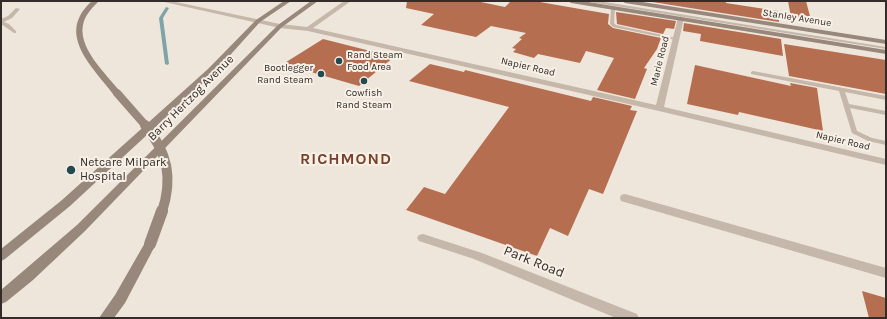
<!DOCTYPE html>
<html>
<head>
<meta charset="utf-8">
<style>
  body { margin:0 }
  #map { position:relative; width:887px; height:319px; overflow:hidden; background:#eee6db; font-family:Karla,sans-serif }
  canvas { display:block }
  .frame { position:absolute; inset:0; border:2px solid #332c28; pointer-events:none }
</style>
</head>
<body>
<div id="map">
<canvas width="887" height="319"></canvas>
<div class="frame"></div>
</div>
<script>
const c = document.querySelector('canvas').getContext('2d');
c.lineJoin = 'round';
function fill(path, color) {
  c.fillStyle = color;
  c.fill(path, 'evenodd');
}
function stroke(path, color, width, dash) {
  c.strokeStyle = color;
  c.lineWidth = width;
  c.lineCap = dash ? 'butt' : 'round';
  c.setLineDash(dash || []);
  c.stroke(path);
}
function label(font, color, halo, rows, align = 'center') {
  c.font = font + ' Karla,sans-serif';
  c.lineWidth = 4;
  c.setLineDash([]);
  c.textBaseline = 'middle';
  c.strokeStyle = halo;
  c.fillStyle = color;
  for (const [text, x, y, turn = 0] of rows) {
    c.save();
    c.translate(x, y);
    c.rotate((+turn || 0) * Math.PI / 180);
    c.textAlign = isNaN(turn) ? turn : align;
    if (halo) c.strokeText(text, 0, 0);
    c.fillText(text, 0, 0);
    c.restore();
  }
}
const stream = new Path2D(`
  M166,7L169,8L163,18L169,64L167,65L165,64L159,18Z`);
const building = new Path2D(`
  M407,1H476L505,7L511,1H534L609,14L608,24L613,28L661,38L657,49L644,68L647,69L635,99L597,90L614,58L586,51L580,63L538,54L534,58L513,52L516,49L512,48L522,39L519,38L526,33L491,26L476,37L421,25L434,14L406,8Z
  M646,1H726V3L778,11L779,22Z
  M788,1H806L811,20L791,17Z
  M616,12L676,21L674,29L666,28L663,34L617,24Z
  M684,23L781,39L783,56L700,41L701,34L683,31Z
  M323,39L394,57L359,86L283,64Z
  M784,44L886,60V94L789,76Z
  M430,64L464,72L465,70L591,101L593,97L632,106L630,110L637,111L603,194L589,189L568,236L550,228L537,256L406,210L424,187L445,194L509,107L409,81Z
  M695,65L791,86L790,83L817,88L823,131L739,112L738,115L687,104Z
  M862,291L886,298V318H869Z`);
const service = new Path2D(`
  M588,1H598L886,47V49L590,2Z
  M611,7L615,8L614,23L616,25L676,38L678,39L676,40L613,27L610,24Z
  M16,8L20,9L12,18L4,22L9,24L16,31V33H14L1,24V19L8,16Z
  M753,71L886,96V100L845,92L849,104L886,111V115L850,108L857,131L872,138L886,141V145L868,141L852,133L839,91L751,74V72Z`);
const minor = new Path2D(`
  M160,1H171L280,24L307,27L344,1H351L313,28L656,105L678,18L681,16L684,18L664,107L886,159V165L659,111L308,31L280,28Z
  M625,194L886,268V278L621,201L620,198L621,195Z
  M423,234L482,253L637,314L639,318H616L474,259L419,241L417,238L419,235Z`);
const secondary = new Path2D(`
  M92,1H99C93,7 87,13 84,21C75,47 107,74 121,93L120,95H114C92,66 55,34 92,1Z
  M284,1H291L260,22L214,73L70,206L5,259L1,261V249L62,200L208,69L256,20Z
  M311,1H318L282,27L85,231L33,280L6,302L1,304V290L77,225L278,25Z
  M568,1H582L886,50V54L571,3Z
  M622,1H636L886,40V44L625,3Z
  M150,239L154,241L156,244L125,303L114,318H99L115,295L146,241Z`);
const secondaryBridgeFar2 = new Path2D(`
  M117,93L146,126`);
const secondaryBridgeFar1 = new Path2D(`
  M145,125C168,153 173,178 162,212`);
const secondaryBridge = new Path2D(`
  M150,244L162,211`);
const markers = [
  [339,61,4,"#234a4f"],
  [321,74,4,"#234a4f"],
  [364,81,4,"#234a4f"],
  [71,170,5,"#234a4f"]
];
const farStreetnames = [
  ["Stanley Avenue",797,18,9],
  ["Marie Road",660,61,-76],
  ["Napier Road",528,67,13],
  ["Napier Road",843,141,13]
];
const farPoinames = [
  ["Rand Steam",347,55],
  ["Food Area",347,67],
  ["Bootlegger",313,68,"right"],
  ["Rand Steam",313,80,"right"],
  ["Cowfish",364,93,"center"],
  ["Rand Steam",364,105,"center"]
];
const streetNames = [
  ["Barry Hertzog Avenue",191,98,-45]
];
const poiNames = [
  ["Netcare Milpark",80,163],
  ["Hospital",80,177]
];
const nearStreetnames = [
  ["Park Road",534,262,22]
];
const districtNames = [
  ["RICHMOND",346,159]
];
fill(stream, '#7ea4a7');
fill(building, '#b66e51');
fill(service, '#c5b7a9');
fill(minor, '#c5b7a9');
fill(secondary, '#98877b');
stroke(secondaryBridgeFar2, '#98877b', 8);
stroke(secondaryBridgeFar1, '#98877b', 10);
stroke(secondaryBridge, '#98877b', 12);
for (const [x, y, r, color] of markers) {
  const dot = new Path2D();
  dot.arc(x, y, r, 0, 2 * Math.PI);
  c.fillStyle = color;
  c.fill(dot);
  stroke(dot, '#f6f0e7', 1.5);
}
label('10px', '#332c28', '#f6f0e7', farStreetnames);
label('10px', '#332c28', '#f6f0e7', farPoinames, 'left');
label('12px', '#332c28', '#f6f0e7', streetNames);
label('12px', '#332c28', '#f6f0e7', poiNames, 'left');
label('14px', '#332c28', '#f6f0e7', nearStreetnames);
c.letterSpacing = '1px';
label('bold 16px', '#77412b', '#f6f0e7', districtNames);
c.letterSpacing = '0px';
</script>
</body>
</html>
